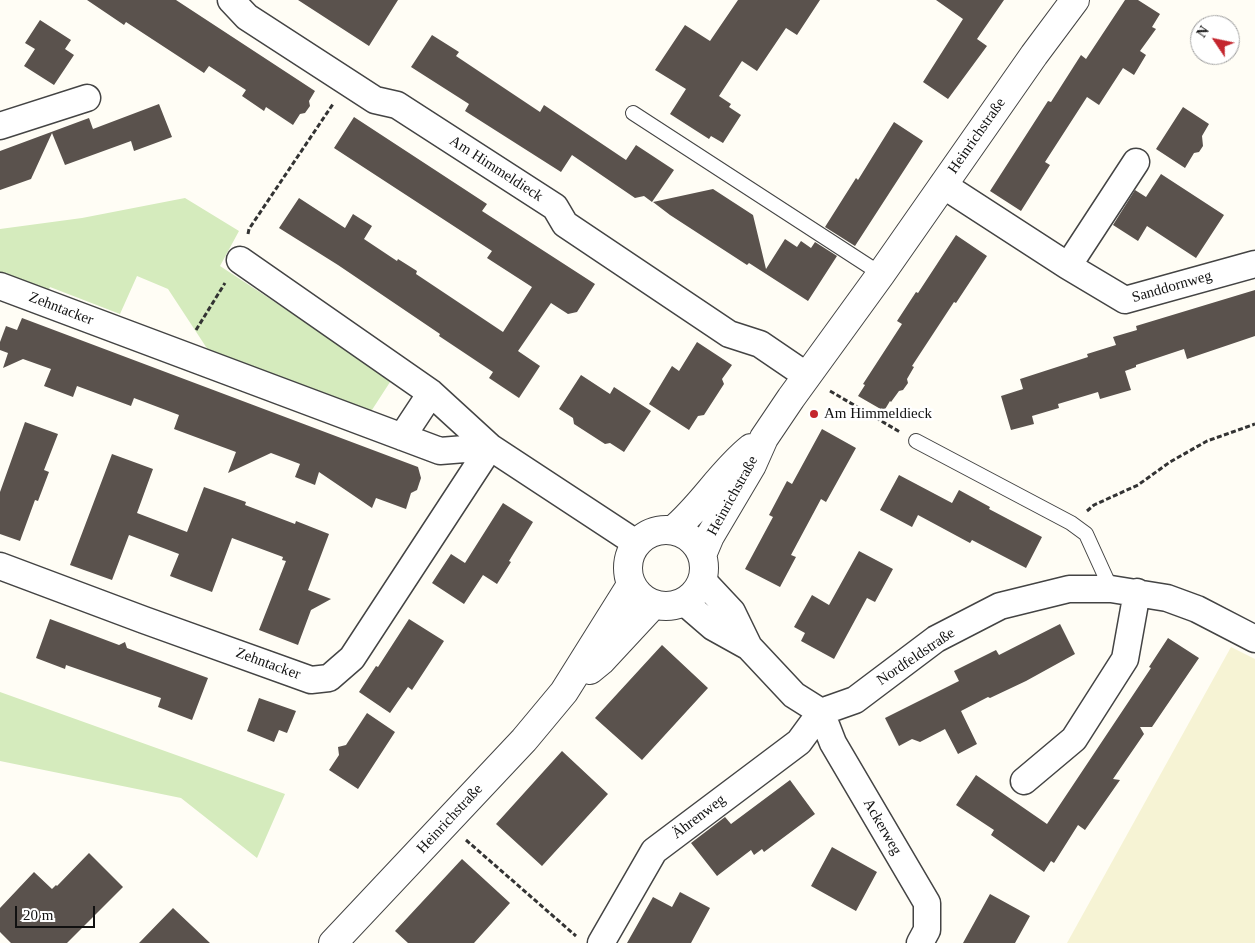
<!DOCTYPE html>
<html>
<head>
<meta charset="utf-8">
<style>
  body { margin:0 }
  #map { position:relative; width:1255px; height:943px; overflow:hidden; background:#fffdf5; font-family:"Times New Roman",serif }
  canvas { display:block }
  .north { position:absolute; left:1190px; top:15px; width:50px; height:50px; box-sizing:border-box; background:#fff; border:1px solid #a0a0a0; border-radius:50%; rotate:304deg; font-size:14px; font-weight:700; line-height:20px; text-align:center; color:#111 }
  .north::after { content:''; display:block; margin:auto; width:18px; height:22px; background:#c4262e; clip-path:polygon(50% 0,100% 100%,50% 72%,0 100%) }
  .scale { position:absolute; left:15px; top:906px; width:80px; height:22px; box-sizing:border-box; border:2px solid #111; border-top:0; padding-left:6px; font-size:15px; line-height:18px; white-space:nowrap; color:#111; -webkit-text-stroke:4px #fff; paint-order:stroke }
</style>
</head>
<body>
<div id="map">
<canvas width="1255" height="943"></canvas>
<div class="north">N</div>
<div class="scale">20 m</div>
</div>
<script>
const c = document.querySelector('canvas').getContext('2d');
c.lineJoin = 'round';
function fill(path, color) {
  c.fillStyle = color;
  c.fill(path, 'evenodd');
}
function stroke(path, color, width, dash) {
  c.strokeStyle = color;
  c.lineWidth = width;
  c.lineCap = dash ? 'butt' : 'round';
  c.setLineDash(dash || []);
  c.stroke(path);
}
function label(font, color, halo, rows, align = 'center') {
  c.font = font + ' "Times New Roman",serif';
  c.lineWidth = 5;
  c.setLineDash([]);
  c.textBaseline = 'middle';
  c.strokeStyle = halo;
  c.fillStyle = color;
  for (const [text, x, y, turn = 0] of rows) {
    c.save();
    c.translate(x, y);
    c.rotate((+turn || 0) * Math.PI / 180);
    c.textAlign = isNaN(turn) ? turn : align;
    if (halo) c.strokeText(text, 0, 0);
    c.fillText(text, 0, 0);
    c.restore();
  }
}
const farmland = new Path2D(`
  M1231,647L1255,659V943H1067Z`);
const green = new Path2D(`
  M185,198L239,231L220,266L392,379L370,413L210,353L168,289L137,276L120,314L50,287L40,312L0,295V229L82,218Z
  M0,692L285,794L257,858L181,798L0,761Z`);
const building = new Path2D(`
  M87,0H176L315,91L309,101L310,106L305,113L300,114L293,125L266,107L264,111L242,96L246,90L209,66L204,73L126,22L124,25Z
  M298,0H398L369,46Z
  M738,0H820L797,35L786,28L757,71L742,61L719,96L731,104L729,107L741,115L723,143L711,136L709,139L670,114L686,89L655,70L685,25L710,41Z
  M936,0H1004L977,39L987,46L948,99L923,82L963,19Z
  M1125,0H1138L1160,14L1152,27L1156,29L1140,51L1146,55L1134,75L1123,68L1099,105L1087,97L1045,162L1050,165L1021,211L990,191L1048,101L1051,102L1081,55L1086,59Z
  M40,20L71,40L65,49L74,55L54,85L24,66L35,49L25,43Z
  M432,35L459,52L456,56L540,112L544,105L626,160L636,145L674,170L652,202L644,196L635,198L572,155L561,172L465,111L469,104L411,67Z
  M159,104L172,137L134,151L131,141L65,165L52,133L31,179L0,190V151L89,118L93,129Z
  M1183,107L1209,124L1202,136L1203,146L1199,152L1194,153L1185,168L1156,149Z
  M354,117L487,204L482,211L595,284L577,312L568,314L551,303L518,351L540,366L519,398L489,378L493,372L439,336L440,334L338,265L279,228L299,198L345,228L353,214L372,226L364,239L397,261L398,259L417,271L416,274L503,332L532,287L487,258L492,251L334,148Z
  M894,122L923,141L855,246L825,227L856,178L858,180Z
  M1161,174L1224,215L1196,258L1147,226L1138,241L1113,225L1135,190L1146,197Z
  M713,189L753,215L766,269L785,239L797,247L801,241L811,248L815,242L837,256L808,301L749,263L747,265L670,215L653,202Z
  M956,235L987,256L956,303L954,302L912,366L914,367L907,379L908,383L903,390L899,391L891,402L890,401L884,411L858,396L865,385L863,384L902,324L897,321L916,292L918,293Z
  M1255,290V336L1187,359L1184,349L1136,365V367L1125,371L1131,390L1100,399L1098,392L1058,404L1059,408L1032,416L1034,424L1011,430L1001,396L1023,389L1020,379L1088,357L1087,354L1116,345L1113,337L1137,330L1136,326Z
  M22,318L418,467L421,478L417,490L411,493L406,509L376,498L372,508L319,472L315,485L295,477L300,464L271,453L228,473L236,452L174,429L179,415L134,398L131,406L77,386L73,397L44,386L51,369L23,359L3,368L8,353L0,350V342L6,326L17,330Z
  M697,342L732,365L722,379L724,384L704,415L698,416L689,430L649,404L672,366L679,371Z
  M581,375L610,394L614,387L651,411L624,452L610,443L605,444L574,424L573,418L559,409Z
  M25,422L58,434L44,470L49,472L38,501L35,500L20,541L0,534V492Z
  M822,429L856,448L826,502L821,499L791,555L796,557L780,587L745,569L773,517L769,515L787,481L792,484Z
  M112,454L153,469L137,513L187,532L204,487L246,502L245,505L295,524L296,521L329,534L308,590L331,599L311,610L298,645L259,630L286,561L282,560L283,557L232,538L212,592L170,576L179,554L129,535L112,580L70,565Z
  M899,475L952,503L959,490L990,507L989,509L1042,537L1026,568L972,540L970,543L918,515L912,527L880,510Z
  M503,503L533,522L509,561L511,562L497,584L483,575L464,604L432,583L451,554L465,563Z
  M859,551L893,569L875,602L867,598L834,659L801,641L805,633L794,627L812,595L829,605Z
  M50,619L119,645L125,642L127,648L208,678L192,720L158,707L161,698L66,665L65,669L36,658Z
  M409,619L444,641L412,690L408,687L390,713L359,692L376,666L378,667Z
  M1060,624L1075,654L1026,681L990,698L988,697L961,711L977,744L958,754L945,729L920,742L912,739L899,746L885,718L959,681L954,671L996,650L999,655Z
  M1168,638L1199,658L1152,727H1140L1144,734L1113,779L1120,780L1085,830L1078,825L1054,863L1051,861L1044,872L991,835L994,830L956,805L976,775L1047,824L1151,668L1149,667Z
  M662,645L708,688L642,760L595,718Z
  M259,698L296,711L287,733L279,730L274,742L247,731Z
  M367,713L395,732L358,789L329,770L339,755L338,747L346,745Z
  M562,751L608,794L542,866L496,824Z
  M790,780L815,814L764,852L762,849L754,855L751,850L717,876L691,843L725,817L731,824Z
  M832,847L877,872L856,911L811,886Z
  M89,853L123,887L67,943H11L0,932V908L34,872L52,889L56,885L57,886Z
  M462,859L510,903L474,943H408L395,931Z
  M680,892L710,908L691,943H627L653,897L672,907Z
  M990,894L1030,916L1015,943H963Z
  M173,908L210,943H139Z`);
const path = new Path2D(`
  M248,234L249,229L333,104
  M196,330L225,283
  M830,391L900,432
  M1087,511L1094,505L1138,485L1170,462L1207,441L1255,424
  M466,840L576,936`);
const service = new Path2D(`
  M633,113L881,274
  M916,441L1071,523L1086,534L1111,589`);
const minor = new Path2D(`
  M231,0L247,17L375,100L397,105L555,207L565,224L729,334L760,344L807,376
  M0,126L87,98
  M943,185L1068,266L1125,300L1255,264
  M1068,266L1136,162
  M0,286L440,451L490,447L431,393L240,260
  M402,437L431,393
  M0,566L144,620L311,680L329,678L352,658L490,447L636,543
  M702,580L732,612L749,647
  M684,602L713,627L749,647L794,695L821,712L855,700L936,639L1000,606L1069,589H1111L1167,598L1197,609L1255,639
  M821,712L833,743L927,903V930L920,943
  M1024,781L1074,739L1125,659L1137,592
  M601,943L654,851L799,742L821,712`);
const tertiary = new Path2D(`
  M628 568a38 38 0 1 1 76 0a38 38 0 1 1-76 0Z
  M673,530C702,506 721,472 751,448
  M702,555L710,536L752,465L764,438L791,398L881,274L1034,55L1075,0
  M590,670L601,661L653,605
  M333,943L524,740L564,692L631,585`);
const markers = [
  [814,414,5,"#c4262e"]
];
const streetNames = [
  ["Heinrichstraße",977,136,-55],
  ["Am Himmeldieck",496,169,33],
  ["Sanddornweg",1172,287,-16],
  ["Zehntacker",61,309,21],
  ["Heinrichstraße",733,496,-61],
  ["Nordfeldstraße",916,657,-34],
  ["Zehntacker",268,664,20],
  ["Ährenweg",699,817,-37],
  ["Heinrichstraße",450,819,-47],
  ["Ackerweg",882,827,60]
];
const poiNames = [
  ["Am Himmeldieck",824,414]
];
fill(farmland, '#f6f3d4');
fill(green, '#d5ebbd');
fill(building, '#5a524d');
stroke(service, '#444', 16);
stroke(minor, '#444', 29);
stroke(tertiary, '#444', 30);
stroke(path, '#333', 3, [5, 2.5]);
stroke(service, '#fff', 14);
stroke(minor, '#fff', 26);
stroke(tertiary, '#fff', 28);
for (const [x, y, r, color] of markers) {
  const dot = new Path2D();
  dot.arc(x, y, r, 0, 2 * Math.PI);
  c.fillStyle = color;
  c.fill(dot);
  stroke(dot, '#fff', 2);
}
label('15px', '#111', '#fff', streetNames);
label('15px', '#111', '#fff', poiNames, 'left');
</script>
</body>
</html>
